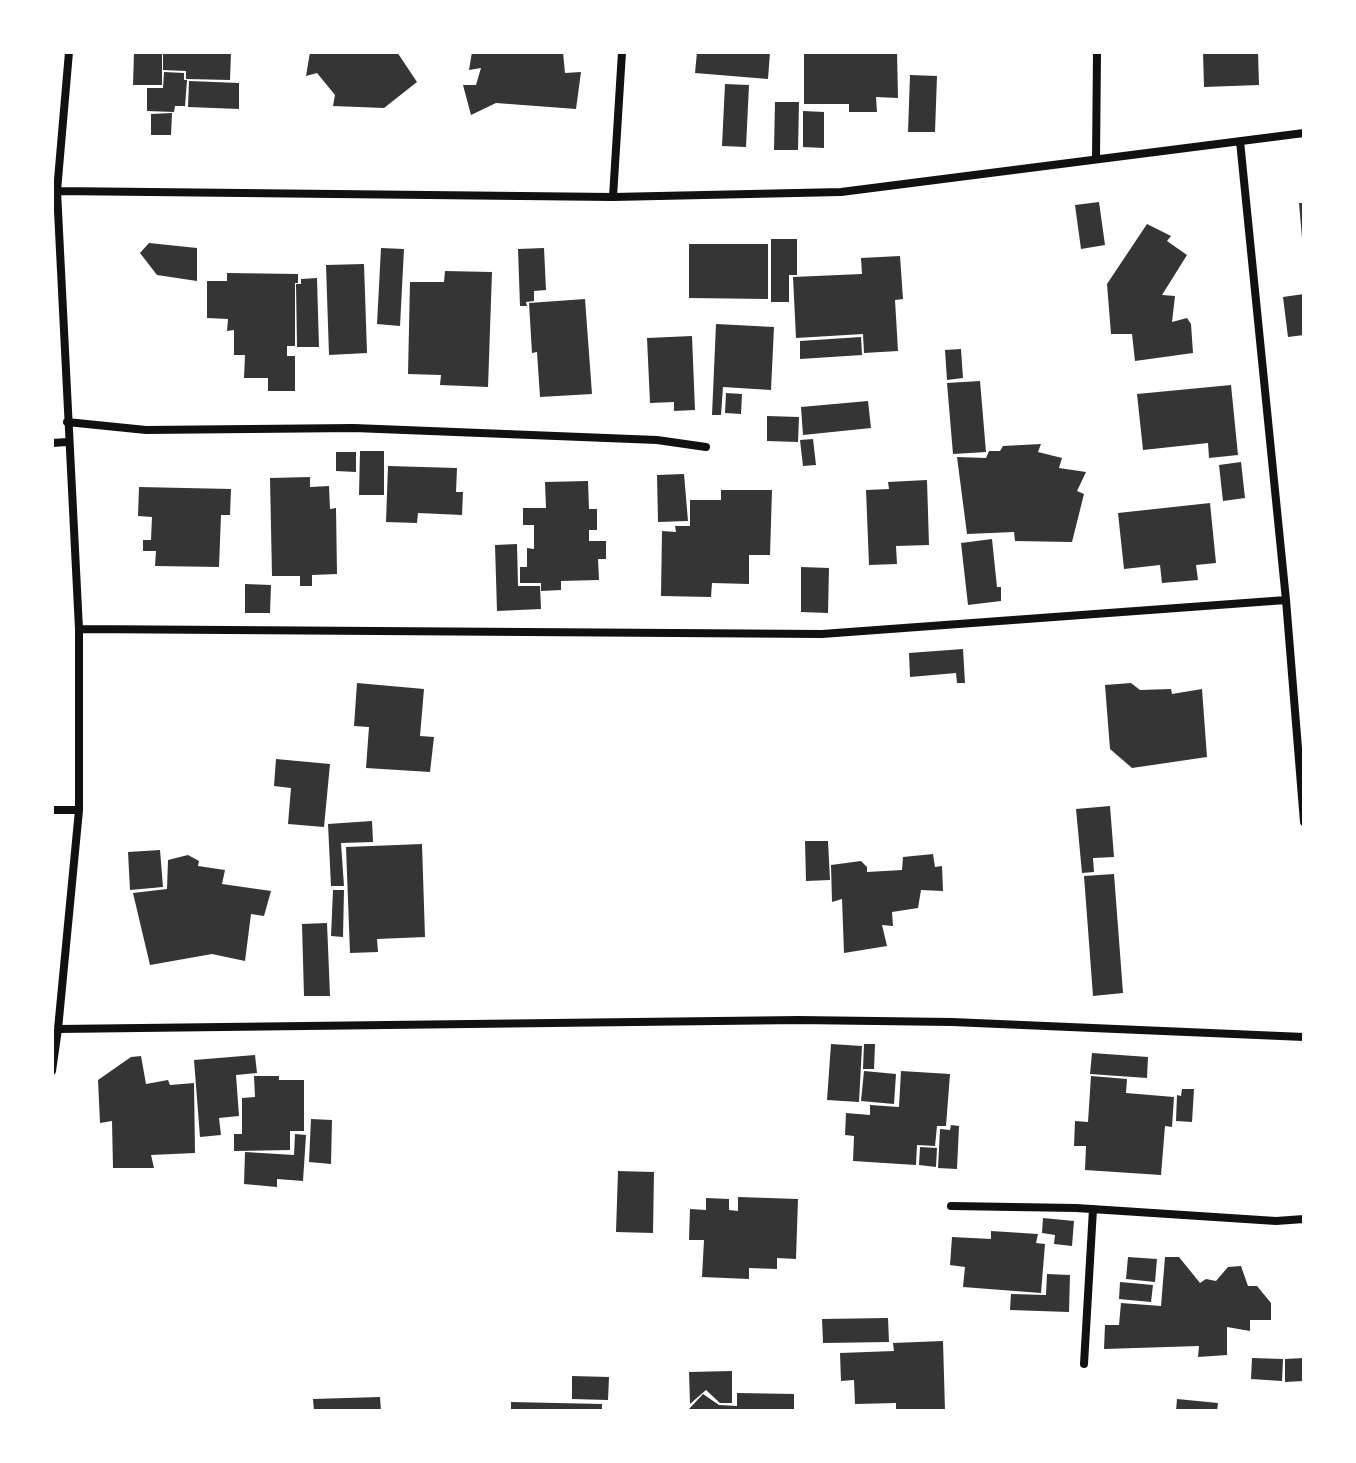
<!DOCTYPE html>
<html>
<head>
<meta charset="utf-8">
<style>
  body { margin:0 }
  #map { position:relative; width:1356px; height:1463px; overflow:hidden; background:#fff; font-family:"Varela Round",sans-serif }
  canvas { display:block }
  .frame { position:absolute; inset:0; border:54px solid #fff; pointer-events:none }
</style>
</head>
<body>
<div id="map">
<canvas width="1356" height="1463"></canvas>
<div class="frame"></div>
</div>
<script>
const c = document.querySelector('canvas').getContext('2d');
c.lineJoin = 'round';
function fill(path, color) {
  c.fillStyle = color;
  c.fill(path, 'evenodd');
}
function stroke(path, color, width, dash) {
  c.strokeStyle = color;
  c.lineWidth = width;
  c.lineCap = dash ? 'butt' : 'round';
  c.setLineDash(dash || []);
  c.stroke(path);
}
const building = new Path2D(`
  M134,52H162V85H133Z
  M163,52H231L230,80L186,79V71L163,70Z
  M310,52H397L417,82L384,108L333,106L335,95L317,73L306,76Z
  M472,52H563L565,73L581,72L576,109L496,103L471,115L463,85H476L481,68L469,70Z
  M697,52H770L768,79L695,73Z
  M804,52H897L898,98L876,97L877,112H849V104H804Z
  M1203,52H1258L1259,85L1204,87Z
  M164,72L184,73V80H187L185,106H175L174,112L147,111V88H163Z
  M910,75L937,76L935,132H908Z
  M189,81L239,83V109L188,107Z
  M725,84L749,85L746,147L722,146Z
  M775,102H799L798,150H774Z
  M803,111L824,112V148L803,147Z
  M172,113L171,135H151V114Z
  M1099,202L1105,245L1081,249L1075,205Z
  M1299,203H1304V238H1302Z
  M1147,224L1171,236L1167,241L1187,255L1162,295L1175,296L1172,322L1187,318L1191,324L1193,353L1135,361L1132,334H1111L1107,284Z
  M771,239H797V275H789V302H771Z
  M149,243L197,248V281L157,275L140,253Z
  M689,244H768V299L689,298Z
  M381,248L404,249L400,326L377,324Z
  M544,248L546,290L534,291V301L526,302L527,306H520L518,249Z
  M900,256L903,299L895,300L898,351L864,353L863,334L796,338L793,277L862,274L861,258Z
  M364,264L367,353L329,355L326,265Z
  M445,271L492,272L488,387L440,385L441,375L408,374L410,282H444Z
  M227,273L298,274V283H295V346H287V356H295V391H268V378H244L245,355H234V330L227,331L228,319L207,318V281H227Z
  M317,278L319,347H297L296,284H301V279Z
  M1304,294V335L1288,337L1283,297Z
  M585,299L592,394L540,397L537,352L532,353L529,303Z
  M716,324L774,327L771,390L723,387L721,415H712Z
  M692,336L695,410L674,411V402L650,403L647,338Z
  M861,337L862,355L800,359V341Z
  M961,349L963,378L947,380L945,350Z
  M980,381L986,452L953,454L947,383Z
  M1231,385L1238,455L1209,458L1208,443L1143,450L1137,394Z
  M726,393L742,394L741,414L725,413Z
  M868,401L871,428L803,435L801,407Z
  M767,416L799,417L798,442L767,441Z
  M813,439L816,465L803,466L800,440Z
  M1041,444L1038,452L1062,458L1059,468L1086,472L1077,491L1084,494L1072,542L1015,541L1014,532L967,534L957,457L986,458L989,451H1000L1003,446Z
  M360,451H384V495H359Z
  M336,452H356V472L336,471Z
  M1241,462L1245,498L1223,501L1219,465Z
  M388,466L457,468L456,492H463L462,515L418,513L417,523L386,522Z
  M684,474L688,521L658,522L657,475Z
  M310,477V487L329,486L330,509L336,508L337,574L312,575V586H300V576H272L270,478Z
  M927,480L929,545L896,546L897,564L869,565L866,490L889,489L888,482Z
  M588,481L589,509H597V530H589V541H606V559H598L599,580L561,581V590L541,591V583H520V567H527V548L534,549V525H523V508H546L545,482Z
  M139,487L231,489L230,515H221L219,567L155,566L156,551H143V540H151L152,517L138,516Z
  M721,490H772L770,555H749V584L712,583L711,597L661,596L662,531L676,532L675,526H690V500H721Z
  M1210,503L1216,563L1196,565L1198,580L1162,583L1160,565L1124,569L1118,513Z
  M992,539L997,587H1001V601L968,605L961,543Z
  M517,544L518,586H540L541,609L497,611L495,545Z
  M801,567L829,568L828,613L801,612Z
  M245,584L271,585L270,613H245Z
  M963,649L965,683H957L956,673L910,677L909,653Z
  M357,683L424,689L420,736L434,737L430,772L366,768L369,727L354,726Z
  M1131,683L1140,690L1171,689L1172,694L1202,689L1207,757L1132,768L1110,749L1105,685Z
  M276,759L330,764L324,827L288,824L291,788L274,786Z
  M1110,806L1114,857L1093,858L1094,872L1082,873L1076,809Z
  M372,821L373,842L341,843L344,886H331L328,824Z
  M805,841H828L830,880L806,881Z
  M422,844L425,937L377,939L378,952L350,953L346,847Z
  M160,850L163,887L130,890L128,852Z
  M933,854L935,867L942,866L943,891L921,890L918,908L892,912L893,926L882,925L887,946L844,953L842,899L832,902L831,865L861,861L867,867V872L902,870L903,857Z
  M188,855L199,861L198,866L225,870L222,884L271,891L264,916L251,914L245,961L212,954L150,965L133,893L167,889L168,860Z
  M1114,874L1123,993L1093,996L1084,876Z
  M333,890H344L343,937L331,936Z
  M327,923L330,996H304L302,924Z
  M831,1044L862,1046L859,1102L827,1100Z
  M864,1044H875L874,1069H863Z
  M1092,1053L1148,1057L1147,1078L1090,1074Z
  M255,1055L257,1073L236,1075L239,1116L219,1118L221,1135L200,1137L194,1060Z
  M141,1056L146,1084L168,1080L170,1085L194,1083L195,1153L151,1155L154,1168H113L112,1121L100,1123L98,1080L131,1057Z
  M864,1071L896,1074L894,1104L861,1101Z
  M901,1071L950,1074L946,1126H937L935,1146L917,1145L916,1165L853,1161L854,1136L845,1135L846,1113L870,1115V1105L899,1107Z
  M254,1076H279V1080H304V1131H290V1150L234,1151V1134H242V1098L255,1097Z
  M1091,1076L1127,1079L1126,1093L1174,1097L1172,1127L1165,1126L1161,1175L1085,1170L1086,1146H1074L1075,1121L1088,1122Z
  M1182,1089H1194L1192,1122L1176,1121L1177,1095L1181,1096Z
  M311,1119L332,1120L331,1164L309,1162Z
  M951,1125L959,1126L957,1169L938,1168L940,1129L950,1130Z
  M295,1134L306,1135L303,1181L277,1179V1187L244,1184L245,1152L294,1155Z
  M920,1147L937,1148L936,1167L919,1165Z
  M618,1171L654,1172L653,1233L616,1232Z
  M738,1197L798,1199L796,1259L777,1258V1269L749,1268V1279L702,1277L704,1240H689L690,1209L706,1210V1198L729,1199V1210L738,1211Z
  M1043,1218L1074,1221L1072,1246L1054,1244L1055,1235L1042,1233Z
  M991,1231L1038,1234L1036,1243L1045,1244L1041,1293L963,1287L965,1267L950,1265L952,1237L991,1239Z
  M1128,1257L1157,1259L1155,1282L1126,1279Z
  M1165,1257H1179L1200,1283L1206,1279L1216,1281L1228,1267L1241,1266L1248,1286H1257L1271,1303V1320H1250V1331L1227,1327V1355L1198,1357L1199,1346L1104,1349L1105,1325H1119L1121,1303L1161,1306Z
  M1047,1274L1070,1275L1069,1312L1010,1310L1011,1294L1046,1295Z
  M1120,1282L1153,1285L1151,1302L1119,1299Z
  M888,1318L889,1342L823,1343L822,1319Z
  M943,1341L945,1411H896V1403L855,1404L854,1380L841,1381L840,1353L894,1351L893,1343Z
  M1252,1358L1283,1359L1282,1381L1251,1379Z
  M1304,1358V1381L1285,1382V1359Z
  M732,1371V1403H720L706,1390L690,1404L689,1372Z
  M572,1376L609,1377L608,1400L572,1399Z
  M737,1393L794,1394V1411H690L689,1409L703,1394L719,1405L737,1406Z
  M380,1397L381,1411H314L313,1399Z
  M1177,1399L1218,1403L1217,1411H1176Z
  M511,1402L602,1404V1411H511Z`);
const minor = new Path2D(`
  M1240,141L1286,600L1304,822
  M1096,159L1097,52
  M57,191L613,197L841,192L1304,133
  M613,197L622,52
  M67,422L146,430L354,428L657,440L706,447
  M52,443L68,442
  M79,629L822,634L1286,600
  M52,810H79
  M58,1029L799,1020L952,1022L1304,1037
  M52,1071L58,1029L79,810V629L57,191L69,52
  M951,1206L1076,1208L1276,1221L1304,1219
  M1084,1364L1093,1209`);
fill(building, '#353535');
stroke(minor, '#111', 8);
</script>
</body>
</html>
